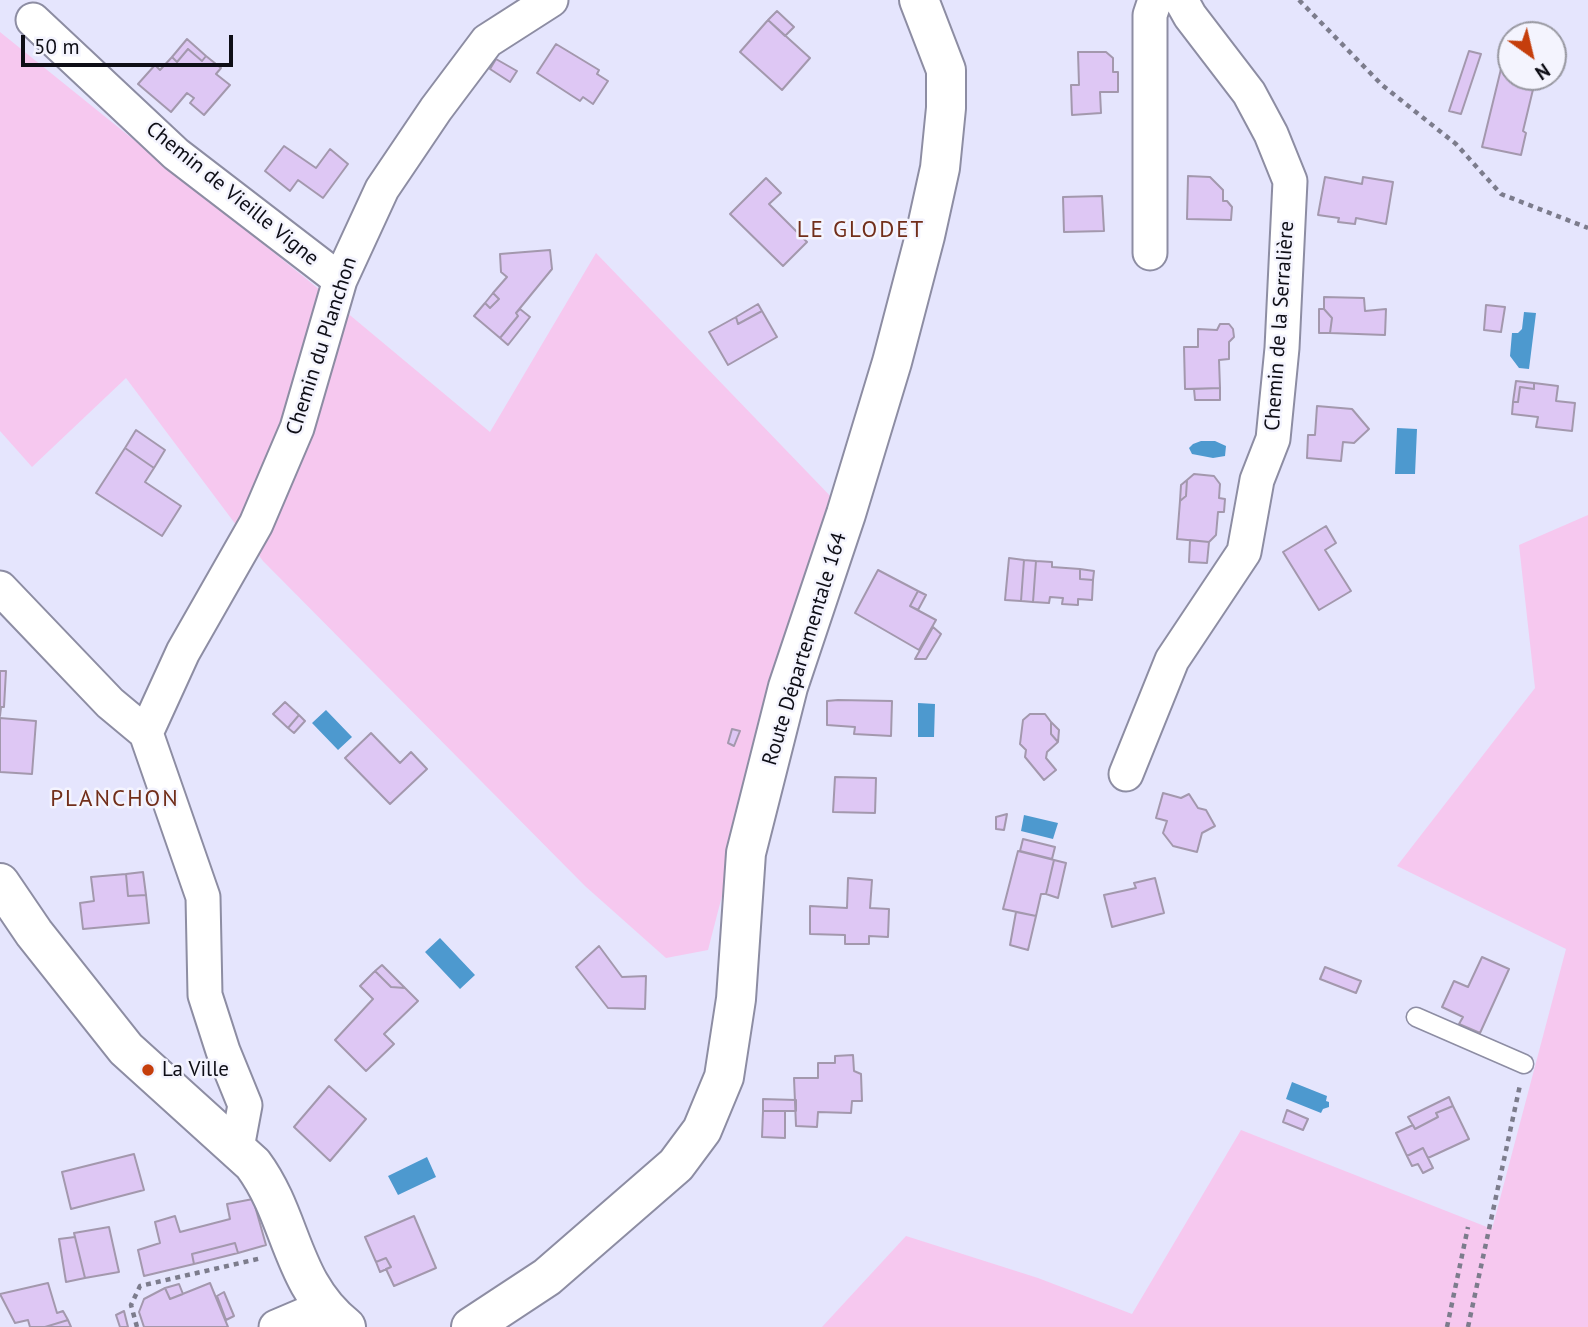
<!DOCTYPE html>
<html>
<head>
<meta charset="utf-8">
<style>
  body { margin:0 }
  #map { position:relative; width:1588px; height:1327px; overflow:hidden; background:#e5e5fd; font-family:"PT Sans",sans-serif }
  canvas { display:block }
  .north { position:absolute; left:1497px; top:21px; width:70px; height:70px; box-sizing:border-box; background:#f4f4fe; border:2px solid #9898a1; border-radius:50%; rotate:146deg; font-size:19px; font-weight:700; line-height:28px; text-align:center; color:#0e0e16 }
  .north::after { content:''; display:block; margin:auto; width:24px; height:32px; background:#c53e0c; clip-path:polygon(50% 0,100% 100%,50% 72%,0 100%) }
  .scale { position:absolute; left:21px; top:35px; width:212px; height:32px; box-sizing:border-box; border:4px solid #0e0e16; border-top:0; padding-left:9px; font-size:21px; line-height:24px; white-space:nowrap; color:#0e0e16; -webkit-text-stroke:5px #f4f4fe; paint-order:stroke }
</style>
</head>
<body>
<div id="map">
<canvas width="1588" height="1327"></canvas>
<div class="north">N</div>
<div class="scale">50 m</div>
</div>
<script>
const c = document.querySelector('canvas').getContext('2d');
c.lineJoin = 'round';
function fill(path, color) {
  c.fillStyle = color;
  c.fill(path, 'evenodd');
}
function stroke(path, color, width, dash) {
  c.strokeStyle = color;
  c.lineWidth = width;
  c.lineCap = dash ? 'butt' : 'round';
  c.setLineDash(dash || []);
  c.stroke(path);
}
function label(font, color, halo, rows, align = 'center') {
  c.font = font + ' "PT Sans",sans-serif';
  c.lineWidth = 5;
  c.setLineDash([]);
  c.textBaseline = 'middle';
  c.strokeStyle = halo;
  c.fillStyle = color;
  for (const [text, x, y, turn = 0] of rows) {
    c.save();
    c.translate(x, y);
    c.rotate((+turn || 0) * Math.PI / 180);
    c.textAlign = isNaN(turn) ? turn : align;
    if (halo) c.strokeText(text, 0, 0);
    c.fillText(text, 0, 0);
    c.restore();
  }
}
const green = new Path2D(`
  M0,32L309,281L490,432L596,253L836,502L793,621L708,950L666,958L585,886L263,561L126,378L32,467L0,431Z
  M1588,515V1327H822L906,1236L1038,1278L1132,1314L1241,1130L1492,1229L1566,949L1397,866L1535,688L1519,545Z`);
const water = new Path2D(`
  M1524,312L1536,313L1529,369L1519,368L1510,356L1512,333H1518L1522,329Z
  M1397,428L1417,429L1415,474H1395Z
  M1201,441H1215L1226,446L1225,456L1213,458L1192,454L1189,448L1193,444Z
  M918,703L935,704L934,737H918Z
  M326,710L352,737L338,750L312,723Z
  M1024,815L1058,823L1053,839L1021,831Z
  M440,938L475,975L460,989L425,952Z
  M1292,1082L1327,1096L1326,1101L1329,1102V1107L1323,1109L1321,1113L1286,1099Z
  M427,1157L436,1177L398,1195L388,1176Z`);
const building = new Path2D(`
  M777,11L794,27L785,36L768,20Z
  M768,20L810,58L782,90L740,52Z
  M187,39L206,56L202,61L188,49L177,62L172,57Z
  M556,44L599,70L597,74L608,81L593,104L583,97L580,101L537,73Z
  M188,49L202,61L206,56L221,68L216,74L230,85L204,115L190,103L194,98L187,93L171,112L138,84L155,65L160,70L172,57L177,62Z
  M1469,51L1481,54L1461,114L1449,111Z
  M1078,52H1106L1113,58V72H1118V92H1100L1101,113L1072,115L1071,85H1079Z
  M496,59L517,71L510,82L490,69Z
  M1501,69L1511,71V77H1536L1523,131L1526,133L1521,155L1482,147Z
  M284,146L316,168L330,149L348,164L323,198L298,180L290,191L265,171Z
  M1188,176L1210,177L1223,190V201H1227L1232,207L1231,220L1187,219Z
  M1325,177L1362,184L1363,177L1393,182L1386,224L1356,218L1355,224L1338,222L1339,218L1318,215Z
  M766,178L781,193L769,204L807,242L783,266L730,214Z
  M1102,196L1104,231L1064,232L1063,197Z
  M550,250L552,269L516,313L518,316L500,338L474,316L485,303L490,308L499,299L493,293L507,277L501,272L500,254Z
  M493,293L499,299L490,308L485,303Z
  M1324,297L1364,298L1365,311L1386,309L1385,335L1330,333L1332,318L1324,309Z
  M758,304L762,311L738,324L736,317Z
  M1486,305L1505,307L1501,332L1484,330Z
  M520,309L530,317L508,345L500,338L518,316L516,313Z
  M1319,309H1324L1332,318L1330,333H1319Z
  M762,311L777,337L728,365L709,332L736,317L738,324Z
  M1220,324H1229L1233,329L1234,337L1229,342V359L1219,360L1220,388L1185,389L1184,347H1198V329L1217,330Z
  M1516,381L1534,383V389L1520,387L1518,402H1513Z
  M1534,383L1558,386L1556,401L1575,403L1572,431L1536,427L1538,417L1512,414L1513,402H1518L1520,387L1534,389Z
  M1220,388V400H1195L1194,389Z
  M1317,406L1352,409L1369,429L1354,443L1343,442L1341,461L1307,458L1308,435H1315Z
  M136,430L165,450L154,468L125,448Z
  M125,448L154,468L145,482L181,506L162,536L96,493Z
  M1194,474L1214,476L1220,484L1219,498L1225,499L1224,512H1218L1216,535L1209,542L1177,539L1180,501L1186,496L1187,480Z
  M1187,480L1186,496L1180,501L1181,485Z
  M1326,526L1336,543L1325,550L1351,591L1319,610L1283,552Z
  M1190,540L1209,542L1207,563L1189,562Z
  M1009,558L1024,560L1021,601L1005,600Z
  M1024,560L1036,561L1033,602L1021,601Z
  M1036,561L1052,562V567L1080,569V579L1093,580L1092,600L1078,599V605L1062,604L1063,598L1050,597L1049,603L1033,602Z
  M1080,569L1094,571L1093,580L1080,579Z
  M878,570L918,591L910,606L936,620L919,650L855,613Z
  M918,591L926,595L918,610L910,606Z
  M933,627L941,634L926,659H915Z
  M0,671H6L4,707H1L0,716Z
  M838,700L892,701L891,736L854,734L855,727L827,725V701Z
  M285,702L299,715L288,728L273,714Z
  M1030,714H1045L1051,722V734L1058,742L1047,752L1046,758L1056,770L1044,780L1025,757L1026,750L1020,744L1023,720Z
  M299,715L305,721L294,733L288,728Z
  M0,718L36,721L32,774L0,772Z
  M1051,722L1059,730L1058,742L1051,734Z
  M732,729L740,731L734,746L728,743Z
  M371,733L400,763L411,752L427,769L390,804L345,758Z
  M835,777L876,778L875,813L833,812Z
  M1163,793L1181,798L1189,794L1198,808L1206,810L1215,826L1202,833L1197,852L1173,846L1163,833L1167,821L1156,818Z
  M1007,814L1004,830L996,829V817Z
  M1023,839L1055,847L1052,859L1020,851Z
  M1018,851L1054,860L1046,894H1041L1036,916L1003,909Z
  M1054,860L1066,863L1058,898L1046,894Z
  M143,872L146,895L128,896L126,874Z
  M126,874L128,896L146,895L149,923L83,929L80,903L94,901L91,877Z
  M848,878L872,880L870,908L889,909L888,937L869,936V944H845V935L810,934V906L847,908Z
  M1155,878L1164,913L1112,927L1104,895L1136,888L1134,883Z
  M1016,912L1036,916L1028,950L1010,945Z
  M599,946L622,977L646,976L645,1009L608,1008L576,967Z
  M1482,957L1509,969L1480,1033L1459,1024L1463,1017L1442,1007L1454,981L1468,987Z
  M382,965L405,988L391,987L375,971Z
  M1325,967L1361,981L1356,993L1320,979Z
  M375,971L391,987L405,988L418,1001L384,1034L394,1044L366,1071L335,1040L373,999L360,986Z
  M853,1055L854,1071L861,1074L862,1101H852L851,1113L818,1112L817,1127L796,1126L794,1078H818V1063H835V1056Z
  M329,1086L366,1119L330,1161L294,1127Z
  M1449,1097L1453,1106L1436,1113L1438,1117L1415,1129L1408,1117Z
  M763,1099L796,1100V1111H763Z
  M1453,1106L1469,1139L1428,1158L1423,1148L1407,1156L1396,1133L1413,1125L1415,1129L1438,1117L1436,1113Z
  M1287,1110L1308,1119L1303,1130L1283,1122Z
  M763,1111H785V1138L762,1137Z
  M1423,1148L1433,1168L1423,1173L1418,1164L1412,1166L1407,1156Z
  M134,1154L144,1190L71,1209L62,1172Z
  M253,1199L266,1245L238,1253L235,1243L192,1254L194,1264L144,1276L138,1250L160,1243L155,1222L175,1216L180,1232L230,1219L227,1204Z
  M414,1216L436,1268L394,1286L386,1269L391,1267L386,1258L376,1262L365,1237Z
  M109,1227L119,1272L85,1278L74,1233Z
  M75,1237L85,1278L66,1282L59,1239Z
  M235,1243L238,1253L194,1264L192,1254Z
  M386,1258L391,1267L380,1272L376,1262Z
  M48,1283L57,1313L63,1311L68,1320L45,1327H30L28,1320L15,1323L0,1294Z
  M210,1283L228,1327H144L139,1312L144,1299L165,1288L170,1299Z
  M179,1284L183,1294L170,1299L165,1288Z
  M224,1292L234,1316L226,1320L217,1296Z
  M124,1311L128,1327H120L116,1315Z
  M68,1320L71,1327H45Z`);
const path = new Path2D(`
  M1299,0L1382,85L1456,144L1501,194L1588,228
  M137,1327L131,1305L140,1286L262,1258
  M1447,1327L1468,1227
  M1468,1327L1520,1085`);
const service = new Path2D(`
  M1416,1017L1524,1064`);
const minor = new Path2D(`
  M33,20L176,154L340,280
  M1150,253V15L1155,0
  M0,588L110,703L146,733L203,897L205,995L223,1051L245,1105L237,1148
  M146,733L183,652L256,524L297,428L340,280L382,189L436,109L487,41L551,0
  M1126,774L1172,660L1244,552L1257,480L1273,439L1282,348L1290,181L1271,134L1249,93L1190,16L1181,0
  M276,1327L323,1307`);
const tertiary = new Path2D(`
  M0,883L34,933L126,1049L253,1164C293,1218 290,1283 346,1327
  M471,1327L547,1277L676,1165L702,1130L724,1077L736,999L746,853L788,687L846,514L892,362L925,236L940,168L946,108V70L919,0`);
const markers = [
  [148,1070,7,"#c53e0c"]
];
const streetNames = [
  ["Chemin de Vieille Vigne",232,194,39],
  ["Chemin de la Serralière",1280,326,-86],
  ["Chemin du Planchon",322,346,-72],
  ["Route Départementale 164",805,649,-73]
];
const poiNames = [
  ["La Ville",162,1070]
];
const neighbourhoodNames = [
  ["LE GLODET",861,230],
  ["PLANCHON",115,799]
];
fill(green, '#f6c8ef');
fill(water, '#4d99cf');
fill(building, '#dec7f4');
stroke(building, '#a398ad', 2);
stroke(service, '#8d8da3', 21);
stroke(minor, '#8d8da3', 37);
stroke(tertiary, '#8d8da3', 42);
stroke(path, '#7c7c8c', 4.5, [5, 5]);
stroke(service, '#fff', 18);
stroke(minor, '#fff', 33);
stroke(tertiary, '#fff', 38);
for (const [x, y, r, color] of markers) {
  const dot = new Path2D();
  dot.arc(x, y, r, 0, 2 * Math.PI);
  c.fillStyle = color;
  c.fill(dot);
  stroke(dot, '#f4f4fe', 2.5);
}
label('21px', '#0e0e16', '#f4f4fe', streetNames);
label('21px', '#0e0e16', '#f4f4fe', poiNames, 'left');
c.letterSpacing = '2px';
label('23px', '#712e1a', '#f4f4fe', neighbourhoodNames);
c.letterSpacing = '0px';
</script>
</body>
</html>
